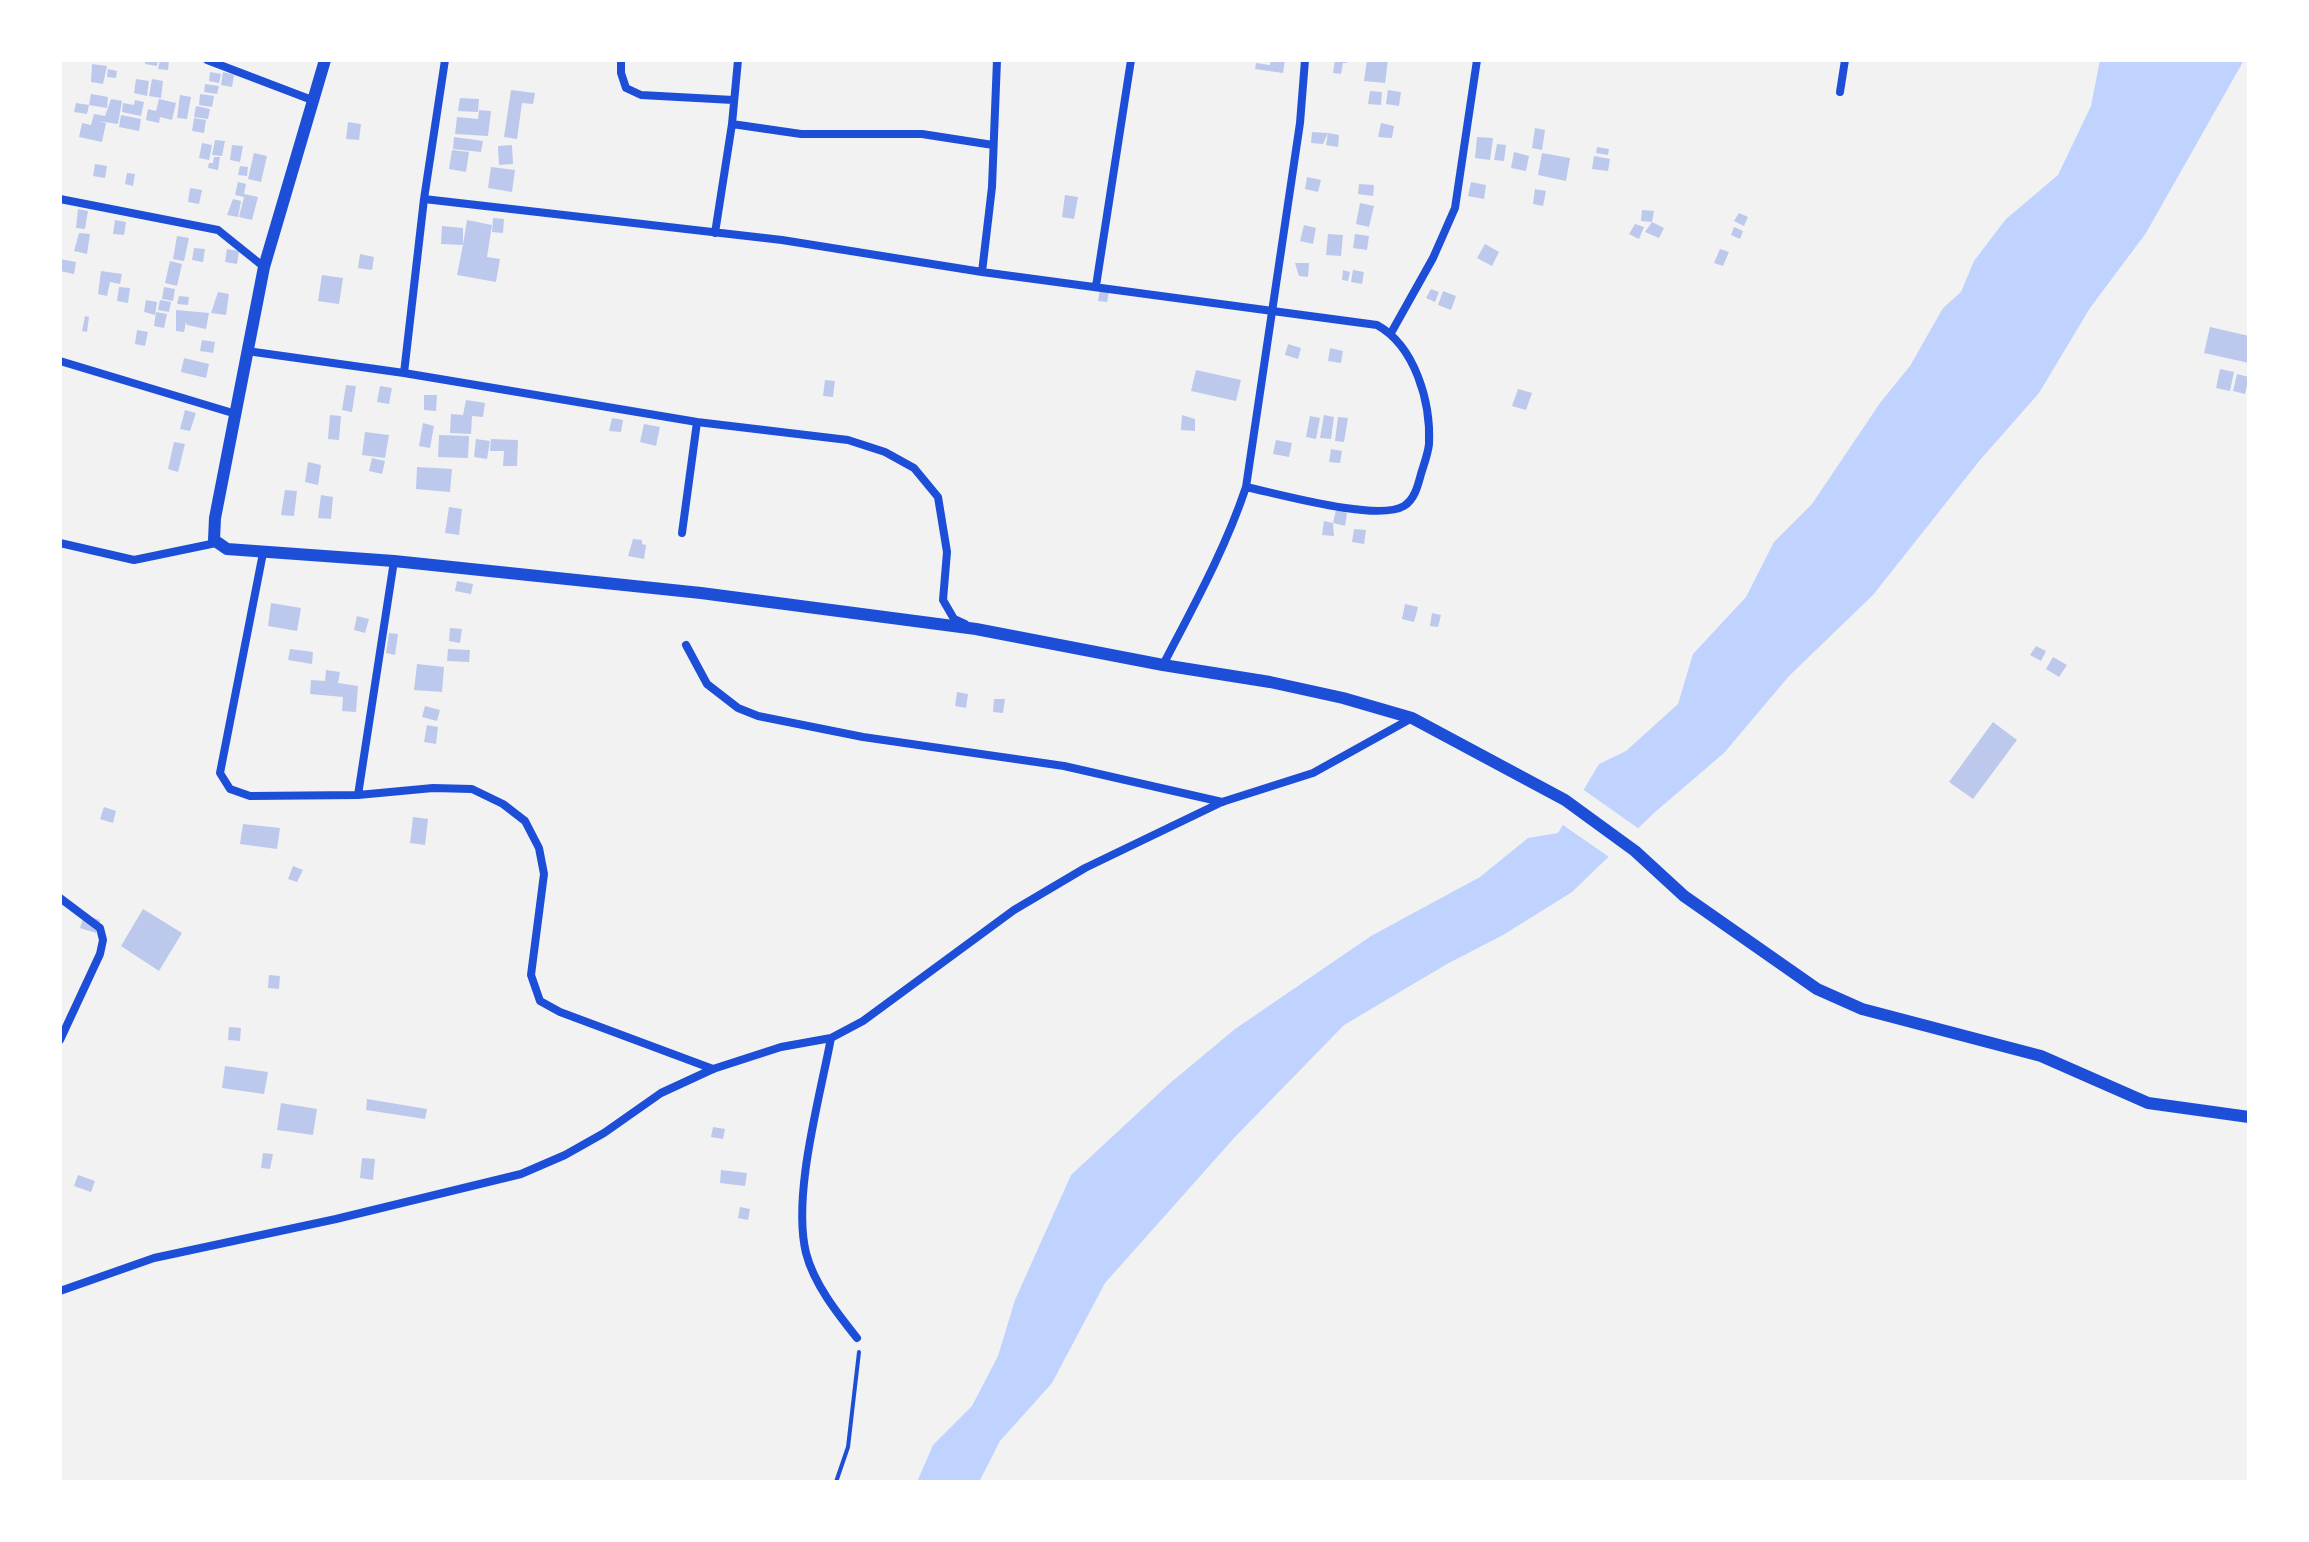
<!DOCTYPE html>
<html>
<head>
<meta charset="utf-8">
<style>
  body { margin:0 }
  #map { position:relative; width:2309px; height:1542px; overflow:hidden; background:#f2f2f2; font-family:"DejaVu Sans",sans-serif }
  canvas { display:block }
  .frame { position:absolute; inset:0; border:62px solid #fff; pointer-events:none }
</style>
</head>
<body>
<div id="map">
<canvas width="2309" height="1542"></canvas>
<div class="frame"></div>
</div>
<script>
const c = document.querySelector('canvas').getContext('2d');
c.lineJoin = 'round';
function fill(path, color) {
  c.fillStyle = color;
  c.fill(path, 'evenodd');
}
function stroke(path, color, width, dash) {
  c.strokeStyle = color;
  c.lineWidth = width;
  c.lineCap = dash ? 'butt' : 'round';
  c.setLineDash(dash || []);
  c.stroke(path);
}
const water = new Path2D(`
  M2100,60H2244L2146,233L2090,308L2039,393L1980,460L1873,595L1789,676L1724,753L1654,813L1572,892L1503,935L1447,964L1344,1025L1234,1138L1105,1283L1052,1383L1000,1441L979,1482H917L933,1445L972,1406L998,1356L1015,1300L1071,1175L1169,1084L1235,1029L1371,936L1480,877L1528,838L1558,833L1599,764L1626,751L1678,704L1693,654L1746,597L1774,542L1812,504L1880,403L1910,366L1943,308L1961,292L1974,261L2006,219L2058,175L2091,106Z`);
const pier = new Path2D(`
  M1581,788L1642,831L1612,859L1560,823Z`);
const building = new Path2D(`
  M146,60H158L157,66L145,64Z
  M160,60H169L168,70L158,69Z
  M1271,60H1285L1283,73L1255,69L1256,63L1270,65Z
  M1335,60H1348L1347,63H1343L1341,74L1333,73Z
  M1367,60H1388L1385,83L1364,81Z
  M92,64L107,66L103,84L91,82Z
  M108,69L117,71L116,78L107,77Z
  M210,72L221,74L219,83L209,81Z
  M223,72L234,75L232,87L221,85Z
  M136,79L149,81L147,96L134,93Z
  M152,79L163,81L161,98L149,96Z
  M205,84L219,86L217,94L204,92Z
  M511,90L535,93L533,104L522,103L517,139L504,137Z
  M1388,90L1401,92L1399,106L1386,104Z
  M1370,91L1382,92L1381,105L1368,104Z
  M91,94L108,97L107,108L89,105Z
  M200,94L214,96L212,107L199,105Z
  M180,95L191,97L187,119L177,118Z
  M460,98L479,99L478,112L458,111Z
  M111,99L122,101L118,124L98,121L106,123L102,142L79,137L82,123L91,125L94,114L105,116Z
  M159,99L176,103L172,120L160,117L159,123L146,120L148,109L156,111Z
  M135,100L144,102L141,116L122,112L123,103L134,105Z
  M76,103L89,105L87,114L74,112Z
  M196,106L210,109L208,119L194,117Z
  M479,110L491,111L488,136L455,134L457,117L478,119Z
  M121,115L141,119L139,131L119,127Z
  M194,118L206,120L204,133L192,131Z
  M348,122L361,124L359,140L346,139Z
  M1381,123L1394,126L1392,138L1378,137Z
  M1535,128L1545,130L1542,150L1532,148Z
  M1312,132L1328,133L1339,135L1338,147L1326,145L1328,133L1323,144L1311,143Z
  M454,137L483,141L481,152L453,149Z
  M1477,137L1493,138L1490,160L1475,158Z
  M215,140L225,141L222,156L212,155Z
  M202,143L212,145L209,160L199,158Z
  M1497,144L1506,145L1504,161L1494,160Z
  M232,145L243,146L240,162L230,160Z
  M512,145L513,164L499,165L498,146Z
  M1597,147L1609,149L1608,155L1596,153Z
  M452,150L469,152L466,172L449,169Z
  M1514,152L1529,156L1526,171L1511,168Z
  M254,153L267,156L261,182L248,179Z
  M1542,153L1570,158L1566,181L1538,175Z
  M1594,156L1610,159L1608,171L1592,169Z
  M214,157H220L218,170L208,168L209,163H213Z
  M95,164L107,166L105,178L93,176Z
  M240,166L248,167L247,176L238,175Z
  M491,167L515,170L512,192L488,188Z
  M127,173L135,174L133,186L125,184Z
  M1307,177L1321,180L1318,192L1305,189Z
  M238,182L246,184L244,194L258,197L252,220L239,217L244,197L235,195Z
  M1471,182L1486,185L1484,199L1468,196Z
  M1359,184L1374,185L1373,196L1358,194Z
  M190,188L202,190L199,204L188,202Z
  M1535,189L1546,191L1543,206L1533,204Z
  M1065,195L1078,197L1074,219L1062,217Z
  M233,199L241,201L238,217L227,215Z
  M1360,203L1374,206L1369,227L1356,224Z
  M78,209L88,211L85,229L76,228Z
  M1642,210L1654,211L1652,222L1641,221Z
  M1739,213L1748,217L1744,226L1734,221Z
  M493,218L504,219L503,233L492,232Z
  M115,220L126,222L124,235L113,234Z
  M467,220L492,225L487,257L500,259L496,282L457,275L463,245L441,244L442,226L463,228V245Z
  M1652,222L1664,228L1659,238L1645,232Z
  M1635,224L1644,227L1639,239L1629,234Z
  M1304,225L1316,228L1313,244L1300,241Z
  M1734,227L1743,231L1740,239L1731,235Z
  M79,233L90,234L87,254L74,251Z
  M1328,234L1343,235L1341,256L1326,255Z
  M1355,234L1369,236L1367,250L1353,248Z
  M177,236L189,238L184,261L173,259Z
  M1485,244L1499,252L1492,266L1477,258Z
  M194,248L205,249L203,262L192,260Z
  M227,249L239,251L237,264L225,262Z
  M1720,249L1729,252L1723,266L1714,263Z
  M360,254L374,257L372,270L358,268Z
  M60,259L76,262L74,274L60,271Z
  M170,261L182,264L177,286L165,283Z
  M1295,263H1309L1308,277L1299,276Z
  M1343,270L1350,272L1348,281L1342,280Z
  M1353,270L1364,272L1362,284L1351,282Z
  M101,271L122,274L120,284L110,282L107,296L98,294Z
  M322,275L343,278L339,304L318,301Z
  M119,287L130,288L128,303L117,301Z
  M164,287L175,289L173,301L162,299Z
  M1431,289L1439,292L1435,302L1426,298Z
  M1100,290L1109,292L1107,302L1098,301Z
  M1443,291L1456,296L1451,310L1438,305Z
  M218,292L229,294L226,315L211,313Z
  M179,296L189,297L188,305L177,304Z
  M146,300L157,302L155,315L144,312Z
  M160,300L171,302L169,312L158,310Z
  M176,310L209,313L206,329L187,325L186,322L184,332L176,331Z
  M156,312L167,314L164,328L154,326Z
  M85,316L89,317L87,332L82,331Z
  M2210,327L2249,336V363L2204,353Z
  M137,330L148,332L145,346L135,344Z
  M202,340L215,342L213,353L200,351Z
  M1288,344L1301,348L1298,359L1285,355Z
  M1330,348L1343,351L1341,363L1328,361Z
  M184,358L209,364L206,378L181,372Z
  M2220,369L2234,372L2230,391L2216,388Z
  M1196,370L1241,380L1236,401L1191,391Z
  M2237,374L2249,377L2245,394L2233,391Z
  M825,380L835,381L833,397L823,396Z
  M346,385L356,386L352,412L342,410Z
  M380,386L392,388L389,404L377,402Z
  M1518,389L1532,393L1526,410L1512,406Z
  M424,395H437L436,411L424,410Z
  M466,400L485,403L483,417L472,416L471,434L450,433L451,414L463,415Z
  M185,410L196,413L190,431L180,429Z
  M330,415L341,416L339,440L328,439Z
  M1182,415L1195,419V431L1181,430Z
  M1324,415L1334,417L1331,439L1320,438Z
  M1310,416L1320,418L1316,439L1306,437Z
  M1338,417L1348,418L1344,442L1335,441Z
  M612,418L623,420L621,432L609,431Z
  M423,423L434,426L430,448L419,446Z
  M644,424L660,427L656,446L640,442Z
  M365,432L389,435L385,458L362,455Z
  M439,435L469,436L468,458L438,457Z
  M476,439L490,441L487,459L474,457Z
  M491,439L518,440L517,466H503L504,451H490Z
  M1276,440L1292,443L1289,457L1273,454Z
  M174,442L185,444L178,472L168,469Z
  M1331,449L1342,451L1340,463L1329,462Z
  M372,458L385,461L382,474L369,471Z
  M308,462L321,465L318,485L305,482Z
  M417,467L452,469L450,492L416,489Z
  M285,490L297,491L294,516L281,515Z
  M321,495L333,497L331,519L318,518Z
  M449,507L462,509L459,535L445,533Z
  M1336,510L1347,513L1345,526L1333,523Z
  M1324,521L1333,523L1334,536L1322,535Z
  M1354,529L1366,530L1364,544L1352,542Z
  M633,539L642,540V544L646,545L644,559L628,556Z
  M457,581L473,584L471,594L455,591Z
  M271,603L301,608L297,631L268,626Z
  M1405,604L1418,607L1414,622L1402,619Z
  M1432,613L1441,615L1438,627L1430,626Z
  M357,616L369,619L365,633L354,630Z
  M450,628L462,629L460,643L449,641Z
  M389,633L398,634L395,655L386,653Z
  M2036,646L2046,651L2041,661L2030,655Z
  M290,649L313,652L312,664L288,660Z
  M448,649L470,650L469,662L447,661Z
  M2053,657L2067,665L2059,677L2046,669Z
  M417,664L444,667L442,692L414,690Z
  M326,670L340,672L338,683L358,686L356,712L342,711L343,697L310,694L311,680L325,681Z
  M957,692L968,694L966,708L955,706Z
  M994,699H1005L1003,713L993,712Z
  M425,706L440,710L437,721L422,717Z
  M1993,722L2017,740L1973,799L1949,782Z
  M427,725L438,727L436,744L424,742Z
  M104,807L116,811L113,823L100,819Z
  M413,817L428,819L425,845L410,843Z
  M243,824L280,828L277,849L240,844Z
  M293,866L303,870L297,882L288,879Z
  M143,909L182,933L159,971L121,946Z
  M84,915L100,920L96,933L80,928Z
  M269,975L280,976L279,989L268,988Z
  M229,1027L241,1028L240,1041L228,1040Z
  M225,1066L268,1072L264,1094L222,1088Z
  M367,1099L427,1109L425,1119L366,1110Z
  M281,1103L317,1109L313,1135L277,1130Z
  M713,1127L725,1129L723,1139L711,1137Z
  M263,1153L273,1154L270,1169L261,1168Z
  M362,1158L375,1159L373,1180L360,1178Z
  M721,1170L747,1173L745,1186L720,1183Z
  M78,1175L95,1181L91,1192L74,1186Z
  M740,1207L750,1209L748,1220L738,1218Z`);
const path = new Path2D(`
  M836,1482L848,1447L859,1352`);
const minor = new Path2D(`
  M207,60L312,100
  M621,60V73L626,88L641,95L733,100
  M1840,92L1845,60
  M732,124L801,134H922L993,145
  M60,199L218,230L264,267
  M424,199L782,240L982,272L1377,325C1415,346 1431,402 1429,444C1428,454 1424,464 1421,474C1418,485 1415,499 1404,506C1378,522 1279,494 1246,487
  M715,233L732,124L738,60
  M982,272L992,187L997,60
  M1096,286L1131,60
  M1391,333L1433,258L1455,208L1477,60
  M247,351L404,373L697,422L848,440L885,452L914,468L938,497L947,552L943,600L954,619L965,624
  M60,361L236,414
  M404,373L424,199L445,60
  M682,533L697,422
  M60,543L134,560L216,543
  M263,553L220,773L230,789L250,796L358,795L433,788L472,789L503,804L525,821L539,848L544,874L531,975L540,1001L560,1012L713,1069
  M686,645L707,684L738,708L758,716L863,737L1064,766L1222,802
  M1163,665C1193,607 1225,550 1246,487L1300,123L1305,60
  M358,795L394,561
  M60,898L100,928L103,940L100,954L60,1040
  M831,1038C820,1097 792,1195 806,1253C814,1284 837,1313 857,1338
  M60,1291L154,1258L336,1219L521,1174L565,1155L604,1133L661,1093L713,1069L781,1047L831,1038L863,1021L1014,910L1085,868L1222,802L1313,773L1412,718`);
const tertiary = new Path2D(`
  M325,60L264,267L215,518L214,540L227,549L394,561L701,593L976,629L1163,665L1270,682L1343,698L1412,718L1565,800L1635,851L1684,896L1817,989L1862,1009L2041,1056L2148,1103L2249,1117`);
fill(water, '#bfd3fe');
fill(pier, '#f2f2f2');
fill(building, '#bdc9ec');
stroke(path, '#1d4ed8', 4);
stroke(minor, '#1d4ed8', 8);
stroke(tertiary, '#1d4ed8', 12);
</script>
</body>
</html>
